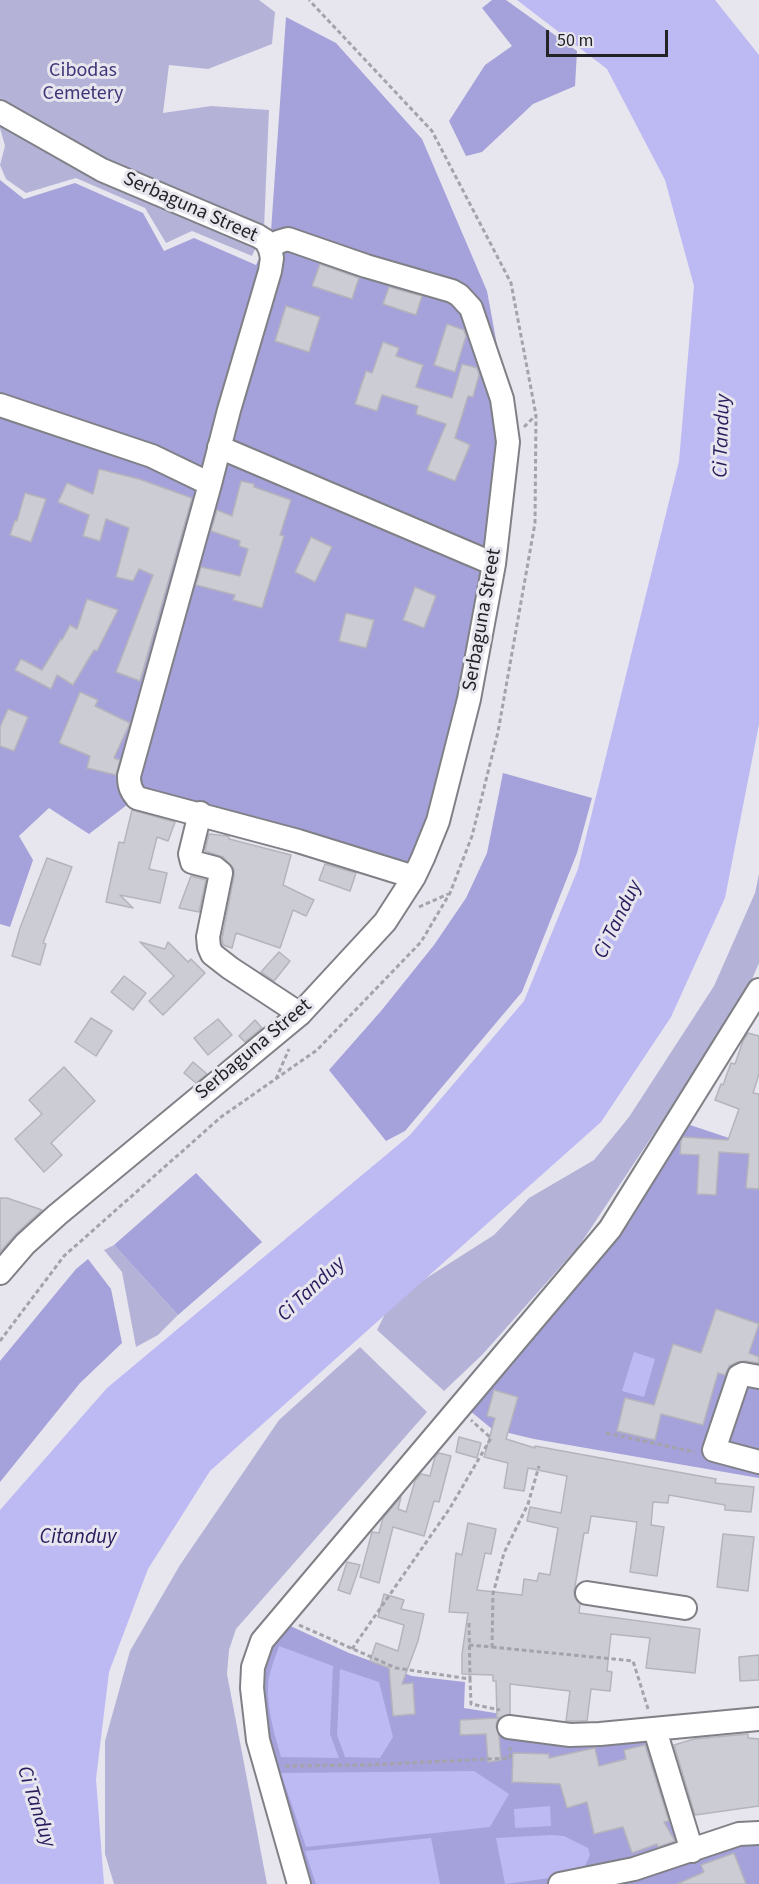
<!DOCTYPE html>
<html>
<head>
<meta charset="utf-8">
<style>
  body { margin:0 }
  #map { position:relative; width:759px; height:1884px; overflow:hidden; background:#e7e6ee; font-family:"Source Sans 3",sans-serif }
  canvas { display:block }
  .scale { position:absolute; left:546px; top:30px; width:122px; height:27px; box-sizing:border-box; border:3px solid #232326; border-top:0; padding-left:8px; font-size:18px; line-height:21px; white-space:nowrap; color:#232326; -webkit-text-stroke:4px #e7e6ee; paint-order:stroke }
</style>
</head>
<body>
<div id="map">
<canvas width="759" height="1884"></canvas>
<div class="scale">50 m</div>
</div>
<script>
const c = document.querySelector('canvas').getContext('2d');
c.lineJoin = 'round';
function fill(path, color) {
  c.fillStyle = color;
  c.fill(path, 'evenodd');
}
function stroke(path, color, width, dash) {
  c.strokeStyle = color;
  c.lineWidth = width;
  c.lineCap = dash ? 'butt' : 'round';
  c.setLineDash(dash || []);
  c.stroke(path);
}
function label(font, color, halo, rows, align = 'center') {
  c.font = font + ' "Source Sans 3",sans-serif';
  c.lineWidth = 6;
  c.setLineDash([]);
  c.textBaseline = 'middle';
  c.strokeStyle = halo;
  c.fillStyle = color;
  for (const [text, x, y, turn = 0] of rows) {
    c.save();
    c.translate(x, y);
    c.rotate((+turn || 0) * Math.PI / 180);
    c.textAlign = isNaN(turn) ? turn : align;
    if (halo) c.strokeText(text, 0, 0);
    c.fillText(text, 0, 0);
    c.restore();
  }
}
const green = new Path2D(`
  M0,0H259L275,12L272,44L208,69L169,65L163,113L211,106L269,110L264,229L252,256L192,231L166,243L145,208L76,178L26,193L6,179L0,165L5,146L0,128Z
  M759,874V963L744,998L579,1246L482,1355L444,1391L377,1330L392,1300L494,1235L529,1198L594,1160L629,1117L714,986L755,893Z
  M114,1245L178,1315L158,1335L136,1347L122,1272L104,1250Z
  M360,1347L427,1412L236,1629L229,1650L227,1674L267,1884H114L105,1854V1741L130,1651L180,1565L279,1420Z`);
const forest = new Path2D(`
  M492,0H506L577,51L575,86L533,104L482,152L466,156L449,121L485,65L512,46L482,8Z
  M286,17L336,43L422,139L487,291L510,415L496,439L484,556L463,687L434,819L406,873L183,806L149,788L89,834L49,808L19,836L33,860L10,927L0,924V180L24,199L75,183L143,213L164,251L194,238L256,265L271,231Z
  M503,773L592,798L577,853L522,992L405,1131L386,1141L329,1070L381,1011L434,945L466,898L487,853Z
  M687,1124L759,1148V1478L534,1439L492,1429L469,1410L629,1223Z
  M196,1173L262,1242L178,1315L114,1245Z
  M88,1259L111,1289L122,1343L80,1383L0,1482V1361L76,1269Z
  M286,1624L349,1653L412,1676L465,1682L464,1708L501,1714L505,1732L649,1737L686,1859L759,1838V1884H306L274,1771L260,1688L269,1644Z`);
const water = new Path2D(`
  M517,0H715L759,55V724L725,898L671,1017L601,1122L210,1471L148,1569L109,1672L96,1779L104,1884H0V1510L107,1388L410,1135L524,1001L578,869L679,461L694,286L665,180L607,69Z
  M634,1352L655,1359L644,1397L622,1391Z
  M279,1646L333,1666L330,1734L339,1758L281,1757C275,1737 267,1708 268,1687C268,1673 275,1659 279,1646Z
  M340,1669L379,1682L393,1737L380,1758L345,1757L337,1735Z
  M474,1771L509,1794L490,1827L306,1847L281,1773Z
  M550,1806L551,1826L515,1828L514,1809Z
  M551,1835L564,1836L588,1848L590,1855L585,1866L565,1876L505,1884L496,1838Z
  M431,1838L440,1884H316L305,1851Z`);
const building = new Path2D(`
  M320,264L359,278L352,299L312,286Z
  M389,287L422,296L416,315L383,304Z
  M286,306L320,317L309,352L275,341Z
  M447,324L464,330L466,336L455,372L434,365Z
  M383,342L399,348L396,356L423,365L416,387L452,398L462,364L477,368L479,375L473,397L468,396L455,438L470,445L455,481L427,470L446,424L416,414L418,406L382,395L377,411L355,404L366,371L372,373Z
  M99,469L139,479L192,498L140,681L116,672L153,575L139,569L133,581L116,577L129,528L106,519L100,541L83,536L89,515L58,502L67,483L93,494Z
  M241,481L254,484V487L291,500L280,535L284,536L262,608L233,600L235,595L196,585L201,567L240,576L248,549L239,546L240,541L211,531L217,510L232,516Z
  M25,493L46,499L31,542L10,535L15,520L17,521Z
  M311,537L332,547L315,582L295,572Z
  M415,587L436,596L424,628L403,620Z
  M87,599L118,610L97,651L94,650L73,685L57,675L51,689L15,670L21,659L42,670L61,639L62,640L70,625L77,629Z
  M346,613L374,620L366,648L339,641Z
  M80,692L98,700L95,706L130,723L114,758L120,760L116,775L87,768L90,756L59,743Z
  M8,709L28,717L14,751L0,746V727Z
  M132,810L175,822L168,841L157,837L149,869L167,873L160,903L120,895L133,908L106,902L119,842L124,843Z
  M209,834L227,836L229,837V839L291,855L283,885L314,900L306,916L293,910L280,948L236,933L232,948L223,945L222,938L234,876V869L223,857L205,851Z
  M47,858L72,867L43,943L46,944L40,965L12,956L20,928Z
  M325,864L356,873L350,891L319,880Z
  M191,876L206,880L199,912L179,908Z
  M140,942L165,949L168,942L188,962L191,959L205,973L163,1015L149,1001L174,976Z
  M279,952L290,961L274,981L261,972Z
  M124,976L146,993L133,1010L111,992Z
  M91,1018L112,1031L96,1056L75,1042Z
  M218,1019L232,1035L208,1055L194,1038Z
  M255,1020L262,1028L245,1042L239,1036Z
  M748,1033L759,1036V1074L753,1093L759,1094V1189L746,1188L749,1154L719,1152L716,1195L697,1194L699,1155L680,1154L681,1141L683,1137L728,1140L739,1109L715,1100L721,1084L723,1085L731,1063L735,1064L743,1041Z
  M193,1062L207,1074L196,1083L184,1073Z
  M64,1067L95,1101L51,1143L62,1155L44,1172L15,1139L42,1114L29,1100Z
  M0,1198H7L42,1210L16,1234L0,1252Z
  M716,1309L759,1324L749,1353L759,1357V1363L745,1361L738,1362L729,1366L725,1375L718,1373L703,1425L661,1414L655,1440L617,1431L625,1398L654,1405L673,1344L701,1353Z
  M494,1390L518,1397L506,1439L535,1448V1446L716,1479L715,1483L754,1487L751,1512L725,1510V1505L669,1495L668,1503L653,1502L651,1525L664,1527L657,1576L630,1572L637,1522L591,1516L588,1533H584L574,1592L575,1598L580,1604L579,1613L700,1629L695,1673L646,1668L650,1638L611,1634L607,1671L612,1672L610,1691L591,1689L587,1721H566L570,1691L510,1684V1714L498,1718L496,1726L499,1736L501,1760L488,1762L486,1734L460,1735V1720L497,1718L496,1681H493V1675L462,1674V1654L468,1613L449,1612L456,1553L462,1555L468,1523L496,1529L491,1554L485,1553L477,1590L522,1595L524,1579L537,1581L539,1573L550,1575L558,1528L527,1521L530,1507L561,1513L567,1476L528,1468L524,1491L504,1488L508,1463L484,1457L495,1418L487,1416Z
  M459,1437L481,1443L477,1458L456,1452Z
  M439,1453L451,1456L439,1502L434,1501L424,1536L393,1527L379,1583L360,1577L372,1532L379,1533L383,1518L401,1497L398,1509L406,1512L415,1481L421,1474L430,1476L435,1457Z
  M723,1534L754,1537L748,1591L717,1587Z
  M347,1562L360,1565L350,1594L338,1590Z
  M384,1594L404,1600L401,1609L424,1614L418,1641L402,1684L413,1683L415,1714L393,1716L389,1668L370,1661L376,1643L398,1651L404,1625L378,1617Z
  M759,1655V1680L740,1681L739,1657Z
  M748,1734V1738L759,1739V1806L695,1815L674,1745L694,1739Z
  M645,1745L669,1821L664,1822L675,1841L658,1847L657,1844L632,1853L623,1827L594,1834L587,1802L567,1808L560,1784L512,1782L513,1753L549,1754V1758L595,1748L599,1766L626,1759L624,1750Z
  M734,1853L746,1884H677L704,1872L701,1865Z`);
const path = new Path2D(`
  M524,427L536,415
  M419,907L448,894
  M276,1079L289,1049
  M0,1341L64,1256L221,1117L317,1050L421,942L450,893L472,836L498,732L535,523L536,415L511,283L432,131L309,0
  M606,1433L695,1452
  M469,1623L470,1679
  M299,1625L396,1668L470,1679L471,1704L500,1710
  M469,1645L492,1647L493,1594L504,1553L528,1504L539,1466
  M492,1647L633,1661L649,1712
  M352,1649L450,1508L491,1438L471,1420
  M285,1766L365,1765L510,1758V1747`);
const minor = new Path2D(`
  M0,112L102,170L258,236L266,241L270,249L278,242L288,239L366,266L452,291L459,295L471,308L502,399L508,442L494,564L469,699L438,821L423,858L414,877L385,922L300,1014L57,1215L25,1244L0,1273
  M270,249L272,258L270,271L229,410L210,484L129,776C129,786 131,791 137,798L298,841L414,877
  M0,405L152,456L210,484
  M219,447L494,564
  M200,813L190,854L192,862L215,868L221,873L208,937L209,947L212,954L230,968L300,1014
  M759,1377L743,1374L739,1376L714,1450L759,1462
  M587,1593L685,1608
  M509,1727L570,1735L600,1734L759,1719
  M655,1730L692,1851
  M299,1884L258,1740L252,1688L253,1667L262,1641L610,1229L759,990
  M560,1884L634,1869L739,1834L759,1833`);
const parkNames = [
  ["Cibodas",83,72],
  ["Cemetery",83,95]
];
const streetNames = [
  ["Serbaguna Street",190,208,24],
  ["Serbaguna Street",483,620,-80],
  ["Serbaguna Street",254,1050,-40]
];
const waterNames = [
  ["Ci Tanduy",723,436,-88],
  ["Ci Tanduy",619,920,-64],
  ["Ci Tanduy",312,1290,-43],
  ["Citanduy",78,1538],
  ["Ci Tanduy",35,1807,72]
];
fill(green, '#b4b3d7');
fill(forest, '#a5a1da');
fill(water, '#bdb9f3');
fill(building, '#ccccd4');
stroke(building, '#b5b4bc', 1.5);
stroke(minor, '#808087', 26);
stroke(path, '#a4a3a9', 3, [4.5, 3]);
stroke(minor, '#fff', 22);
label('20px', '#413579', '#e7e6ee', parkNames);
label('20px', '#232326', '#e7e6ee', streetNames);
label('italic 21px', '#2a1b5d', '#e7e6ee', waterNames);
</script>
</body>
</html>
